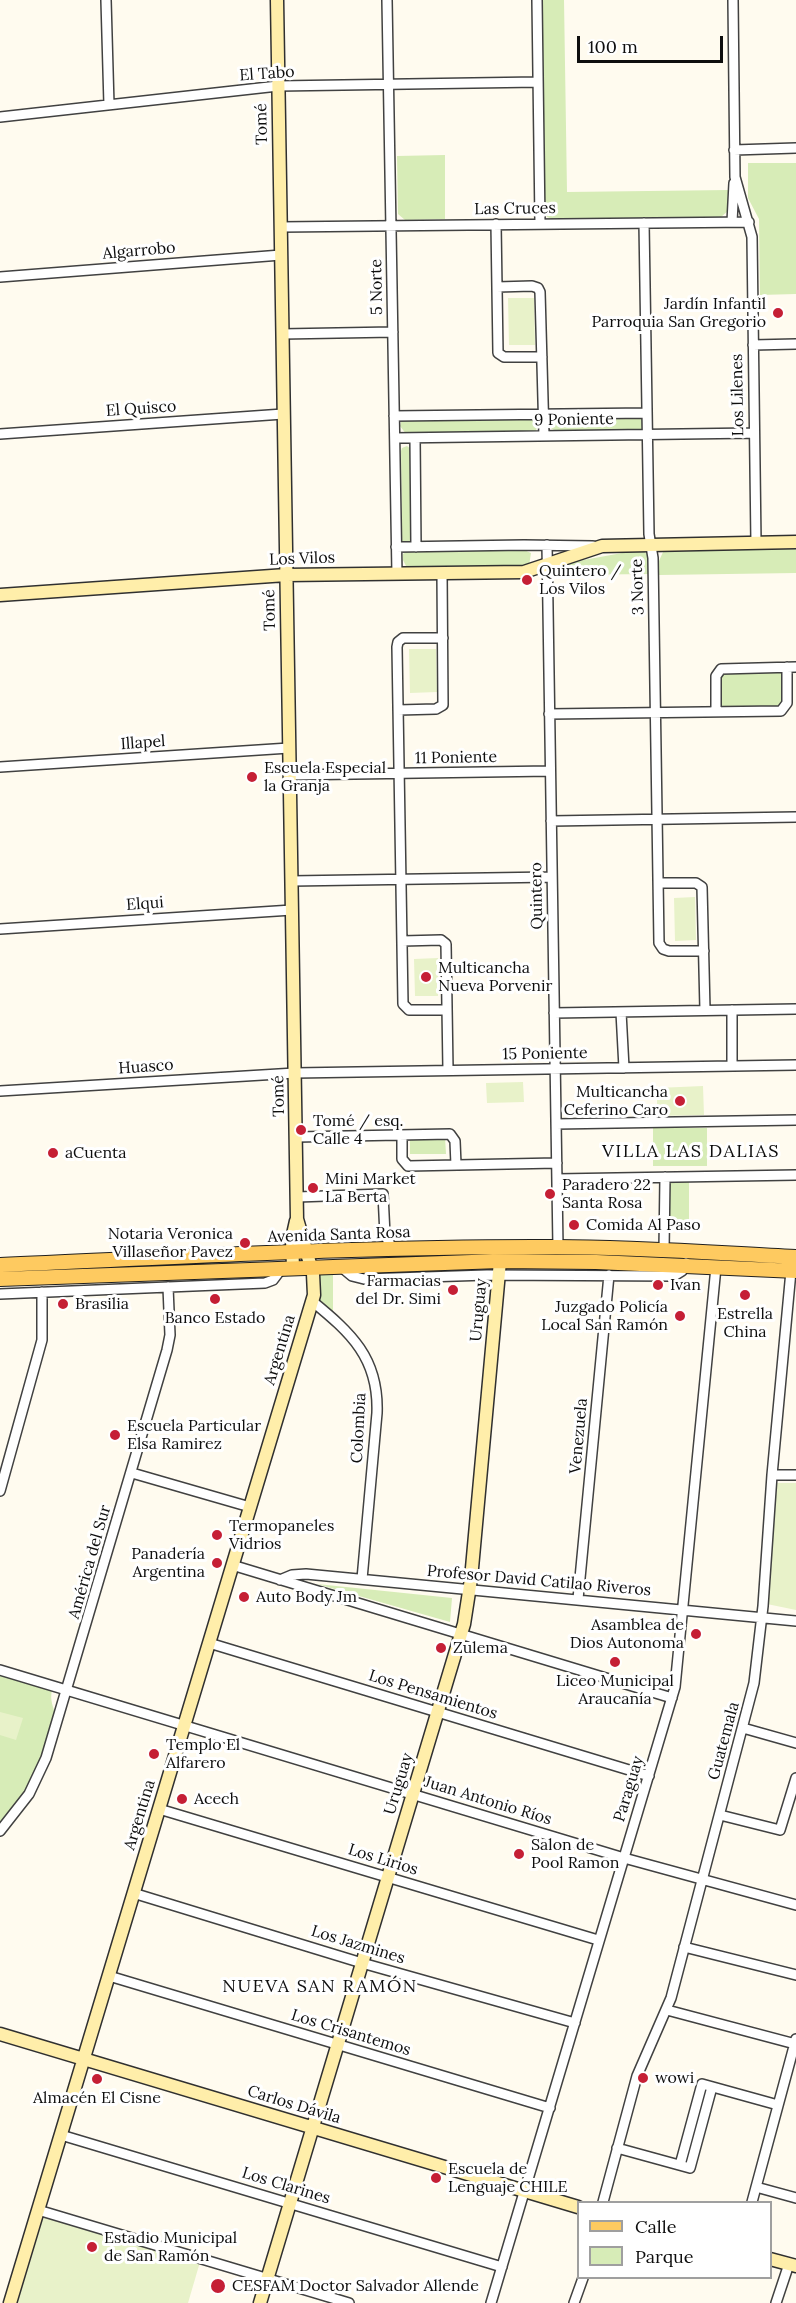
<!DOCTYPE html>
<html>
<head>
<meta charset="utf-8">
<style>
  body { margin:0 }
  #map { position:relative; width:796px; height:2303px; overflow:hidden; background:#fffbef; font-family:Lora,serif }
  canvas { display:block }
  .legend { position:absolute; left:577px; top:2201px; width:195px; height:78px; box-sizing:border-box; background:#fff; border:2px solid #9f9f9f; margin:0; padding:8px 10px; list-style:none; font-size:18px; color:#0e0e0e }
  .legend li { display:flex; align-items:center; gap:12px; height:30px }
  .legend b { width:30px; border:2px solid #9f9f9f }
  .scale { position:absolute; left:577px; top:36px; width:146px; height:27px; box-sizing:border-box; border:3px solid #0e0e0e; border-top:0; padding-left:8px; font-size:18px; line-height:21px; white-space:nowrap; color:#0e0e0e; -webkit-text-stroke:4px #fff; paint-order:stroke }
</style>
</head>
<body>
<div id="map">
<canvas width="796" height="2303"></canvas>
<ul class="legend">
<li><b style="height:8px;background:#feca60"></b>Calle</li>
<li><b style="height:16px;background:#d7ecb7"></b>Parque</li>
</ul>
<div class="scale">100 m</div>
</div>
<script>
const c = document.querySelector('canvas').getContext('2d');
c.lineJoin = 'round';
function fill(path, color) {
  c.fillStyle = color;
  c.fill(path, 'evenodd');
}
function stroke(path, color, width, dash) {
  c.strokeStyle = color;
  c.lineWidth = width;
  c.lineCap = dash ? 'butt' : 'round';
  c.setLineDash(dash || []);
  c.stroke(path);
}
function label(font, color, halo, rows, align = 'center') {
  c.font = font + ' Lora,serif';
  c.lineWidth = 6;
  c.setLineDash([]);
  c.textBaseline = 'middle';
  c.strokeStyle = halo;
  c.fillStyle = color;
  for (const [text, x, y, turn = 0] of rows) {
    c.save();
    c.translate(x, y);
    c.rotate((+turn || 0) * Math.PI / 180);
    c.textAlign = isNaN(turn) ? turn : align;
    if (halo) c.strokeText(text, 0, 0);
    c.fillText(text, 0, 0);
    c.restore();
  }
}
const green = new Path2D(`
  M540,0H564L567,192L729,190V210L721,217L552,219L547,217L544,212Z
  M445,155V219L405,220L398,214L397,156Z
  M748,163H796V294L760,295L759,219L748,198Z
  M553,417H642L644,418L643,429L557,432L548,426L549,420Z
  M526,419L536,421L537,428L535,432L406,434L400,426L401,422L404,421Z
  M407,446L412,450V543H402V540L401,451L402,448Z
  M796,548V573L659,575V561L663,552L667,551Z
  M524,550L531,553L529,566L407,568L403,560V554L408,551Z
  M633,551H643L647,554L652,574L553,575L557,568L578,561Z
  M780,671C785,679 785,699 781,707L724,708L719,703V673Z
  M707,1128V1166H653V1128Z
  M410,1137H445L446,1154H410Z
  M668,1180H689V1228H667Z
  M333,1269V1314L320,1300V1270Z
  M317,1584L452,1598L450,1622Z
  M0,1675L52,1690C49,1704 56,1708 54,1717C45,1761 28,1791 0,1825Z`);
const pitch = new Path2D(`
  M508,298H534L535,345H509Z
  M409,649H436L437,692L410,693Z
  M695,897L696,940L675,941L674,898Z
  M438,958V996H415L414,959Z
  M523,1082L524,1102L487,1103L486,1083Z
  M703,1086L704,1115L657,1116V1088Z
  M777,1483H796V1610L767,1604Z
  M0,1712L23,1718L16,1740L0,1735Z
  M48,2216L200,2262L188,2303H15L41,2220Z`);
const street = new Path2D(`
  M106,0L109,105
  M387,0L397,574
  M537,0L540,223
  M733,0L735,177L752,237L756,543
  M0,117L278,86L538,82
  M734,150L796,148
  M732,222L734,183
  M644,223L649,534L653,558L659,943L663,949L669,951H704
  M496,224L498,353L504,357H542
  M281,227L749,222
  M0,277L281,255
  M497,287L532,286L538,288L540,292L544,436
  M282,334L393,332
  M753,345L796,344
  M394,416L647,413
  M0,434L283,414
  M395,438L754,433
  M415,438L416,547
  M547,545L558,1247
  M396,547L524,545L593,546
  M443,638H403L398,642L397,647L403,1004L409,1010H447
  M398,710L436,709L443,705L442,573
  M716,712V676L721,669L796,667
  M549,714L781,711L787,703V667
  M0,767L289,748
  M289,775L550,771
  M551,821L796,817
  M291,881L552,877
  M659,883H696L702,887L705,1010
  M0,929L292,910
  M402,941L441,940L446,944L448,1070
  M732,1010V1066
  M621,1012L624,1068
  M554,1013L796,1009
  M0,1091L295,1073L796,1065
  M556,1124L796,1120
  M402,1135V1159L408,1166L557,1163
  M296,1137L450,1134L455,1141L456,1165
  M557,1179L796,1175
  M297,1197L383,1194L385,1235L393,1250
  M664,1250L665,1177
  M340,1266L352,1276L364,1279L487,1275L674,1276L682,1271L686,1263
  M0,1294L265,1283L273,1280L282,1268
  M312,1301C351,1333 379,1358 377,1413L362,1579
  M132,1473L250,1507
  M772,1475H796
  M0,1491L42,1340V1292
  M232,1565L672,1698
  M280,1580L292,1575L306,1574L796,1621
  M578,1599L609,1275
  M209,1643L649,1776
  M0,1670L624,1858L796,1905
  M743,1728L796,1743
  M159,1809L598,1940
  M720,1815L780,1830L796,1778
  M0,1831L29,1794L46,1758L167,1350L170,1335L168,1287
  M133,1893L362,1963L575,2023
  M684,1947L796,1975
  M109,1976L550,2108
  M667,2010L795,2044
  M61,2135L502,2267
  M617,2148L690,2168L712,2087
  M680,2165L702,2084L778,2105
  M756,2187L796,2198
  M603,2202L637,2076L671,1998L754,1683L763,1606L772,1475L791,1271
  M752,2202L796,2039
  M38,2210L349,2303
  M491,2303L675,1687L716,1267
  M574,2303L583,2278
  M776,2303L789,2264`);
const secondary = new Path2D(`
  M0,595L286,575L524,572L602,546L796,542
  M293,1268L292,1239L296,1221
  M0,2034L578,2207
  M770,2259L796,2266
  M10,2303L314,1295L313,1274L297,1219L277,0
  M260,2303L464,1624L471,1579L500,1261`);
const primary = new Path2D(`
  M0,1265C185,1257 371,1246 556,1247C636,1247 716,1253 796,1257
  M0,1279L500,1261L596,1262L796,1271`);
const markers = [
  [778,313,6,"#c51f35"],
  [527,580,6,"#c51f35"],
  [252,777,6,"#c51f35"],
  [426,977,6,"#c51f35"],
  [680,1101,6,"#c51f35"],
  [301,1130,6,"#c51f35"],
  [53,1153,6,"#c51f35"],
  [313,1188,6,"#c51f35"],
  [550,1194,6,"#c51f35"],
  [574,1225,6,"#c51f35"],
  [245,1243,6,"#c51f35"],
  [658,1285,6,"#c51f35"],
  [453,1290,6,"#c51f35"],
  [745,1295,6,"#c51f35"],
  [215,1299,6,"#c51f35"],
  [63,1304,6,"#c51f35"],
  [680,1316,6,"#c51f35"],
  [115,1435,6,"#c51f35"],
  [217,1535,6,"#c51f35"],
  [217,1563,6,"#c51f35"],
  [244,1597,6,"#c51f35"],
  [696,1634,6,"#c51f35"],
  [441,1648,6,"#c51f35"],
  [615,1662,6,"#c51f35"],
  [154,1754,6,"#c51f35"],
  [182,1799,6,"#c51f35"],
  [519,1854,6,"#c51f35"],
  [643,2078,6,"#c51f35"],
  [97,2079,6,"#c51f35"],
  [436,2178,6,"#c51f35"],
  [92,2247,6,"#c51f35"],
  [218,2286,8,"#c51f35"]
];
const streetNames = [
  ["El Tabo",267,74,-4],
  ["Tomé",262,124,-91],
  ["Las Cruces",515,209,-1],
  ["Algarrobo",139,251,-5],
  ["5 Norte",377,287,-91],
  ["Los Lilenes",738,395,-91],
  ["El Quisco",141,409,-4],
  ["9 Poniente",574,420,-1],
  ["Los Vilos",302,559,-2],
  ["3 Norte",638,587,-92],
  ["Tomé",270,610,-91],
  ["Illapel",143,743,-4],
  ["11 Poniente",456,758,-1],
  ["Quintero",537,896,-91],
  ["Elqui",145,904,-4],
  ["15 Poniente",545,1054,-1],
  ["Huasco",146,1067,-4],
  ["Tomé",279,1096,-91],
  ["Avenida Santa Rosa",339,1235,-2],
  ["Uruguay",479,1310,-85],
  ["Argentina",280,1350,-73],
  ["Colombia",359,1428,-87],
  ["Venezuela",579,1436,-85],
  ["América del Sur",90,1562,-74],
  ["Profesor David Catilao Riveros",539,1581,5],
  ["Los Pensamientos",433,1695,17],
  ["Guatemala",724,1741,-75],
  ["Uruguay",399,1784,-73],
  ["Paraguay",629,1789,-73],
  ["Juan Antonio Ríos",488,1801,17],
  ["Argentina",140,1815,-73],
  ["Los Lirios",383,1860,17],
  ["Los Jazmines",358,1945,17],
  ["Los Crisantemos",351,2033,17],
  ["Carlos Dávila",294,2105,17],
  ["Los Clarines",286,2186,17]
];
const poiNames = [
  ["Jardín Infantil",766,304,"right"],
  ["Parroquia San Gregorio",766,322,"right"],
  ["Quintero /",539,571],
  ["Los Vilos",539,589],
  ["Escuela Especial",264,768],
  ["la Granja",264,786],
  ["Multicancha",438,968],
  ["Nueva Porvenir",438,986],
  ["Multicancha",668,1092,"right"],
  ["Ceferino Caro",668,1110,"right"],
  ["Tomé / esq.",313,1121],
  ["Calle 4",313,1139],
  ["aCuenta",65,1153],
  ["Mini Market",325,1179],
  ["La Berta",325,1197],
  ["Paradero 22",562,1185],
  ["Santa Rosa",562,1203],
  ["Comida Al Paso",586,1225],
  ["Notaria Veronica",233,1234,"right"],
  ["Villaseñor Pavez",233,1252,"right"],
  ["Farmacias",441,1281,"right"],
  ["del Dr. Simi",441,1299,"right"],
  ["Ivan",670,1285],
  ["Brasilia",75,1304],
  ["Juzgado Policía",668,1307,"right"],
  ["Local San Ramón",668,1325,"right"],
  ["Estrella",745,1314,"center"],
  ["China",745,1332,"center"],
  ["Banco Estado",215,1318,"center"],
  ["Escuela Particular",127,1426],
  ["Elsa Ramirez",127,1444],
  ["Termopaneles",229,1526],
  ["Vidrios",229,1544],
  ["Panadería",205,1554,"right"],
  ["Argentina",205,1572,"right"],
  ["Auto Body Jm",256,1597],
  ["Asamblea de",684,1625,"right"],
  ["Dios Autonoma",684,1643,"right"],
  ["Zulema",453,1648],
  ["Liceo Municipal",615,1681,"center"],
  ["Araucanía",615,1699,"center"],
  ["Templo El",166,1745],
  ["Alfarero",166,1763],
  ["Acech",194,1799],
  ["Salon de",531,1845],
  ["Pool Ramon",531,1863],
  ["wowi",655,2078],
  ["Almacén El Cisne",97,2098,"center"],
  ["Escuela de",448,2169],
  ["Lenguaje CHILE",448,2187],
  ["Estadio Municipal",104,2238],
  ["de San Ramón",104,2256],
  ["CESFAM Doctor Salvador Allende",232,2286]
];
const neighbourhoodNames = [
  ["VILLA LAS DALIAS",691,1152],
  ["NUEVA SAN RAMÓN",320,1987]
];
fill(green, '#d7ecb7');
fill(pitch, '#e8f2c9');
stroke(street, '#414141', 12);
stroke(secondary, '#303030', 15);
stroke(primary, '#1f1f1f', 16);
stroke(street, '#fff', 9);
stroke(secondary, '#fea', 12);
stroke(primary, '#feca60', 14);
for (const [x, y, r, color] of markers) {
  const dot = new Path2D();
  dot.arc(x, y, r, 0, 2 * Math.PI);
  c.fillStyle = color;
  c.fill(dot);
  stroke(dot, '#fff', 2);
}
label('16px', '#0e0e0e', '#fff', streetNames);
label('16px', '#0e0e0e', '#fff', poiNames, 'left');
c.letterSpacing = '1.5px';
label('18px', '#0e0e0e', '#fff', neighbourhoodNames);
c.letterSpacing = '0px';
</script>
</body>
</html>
